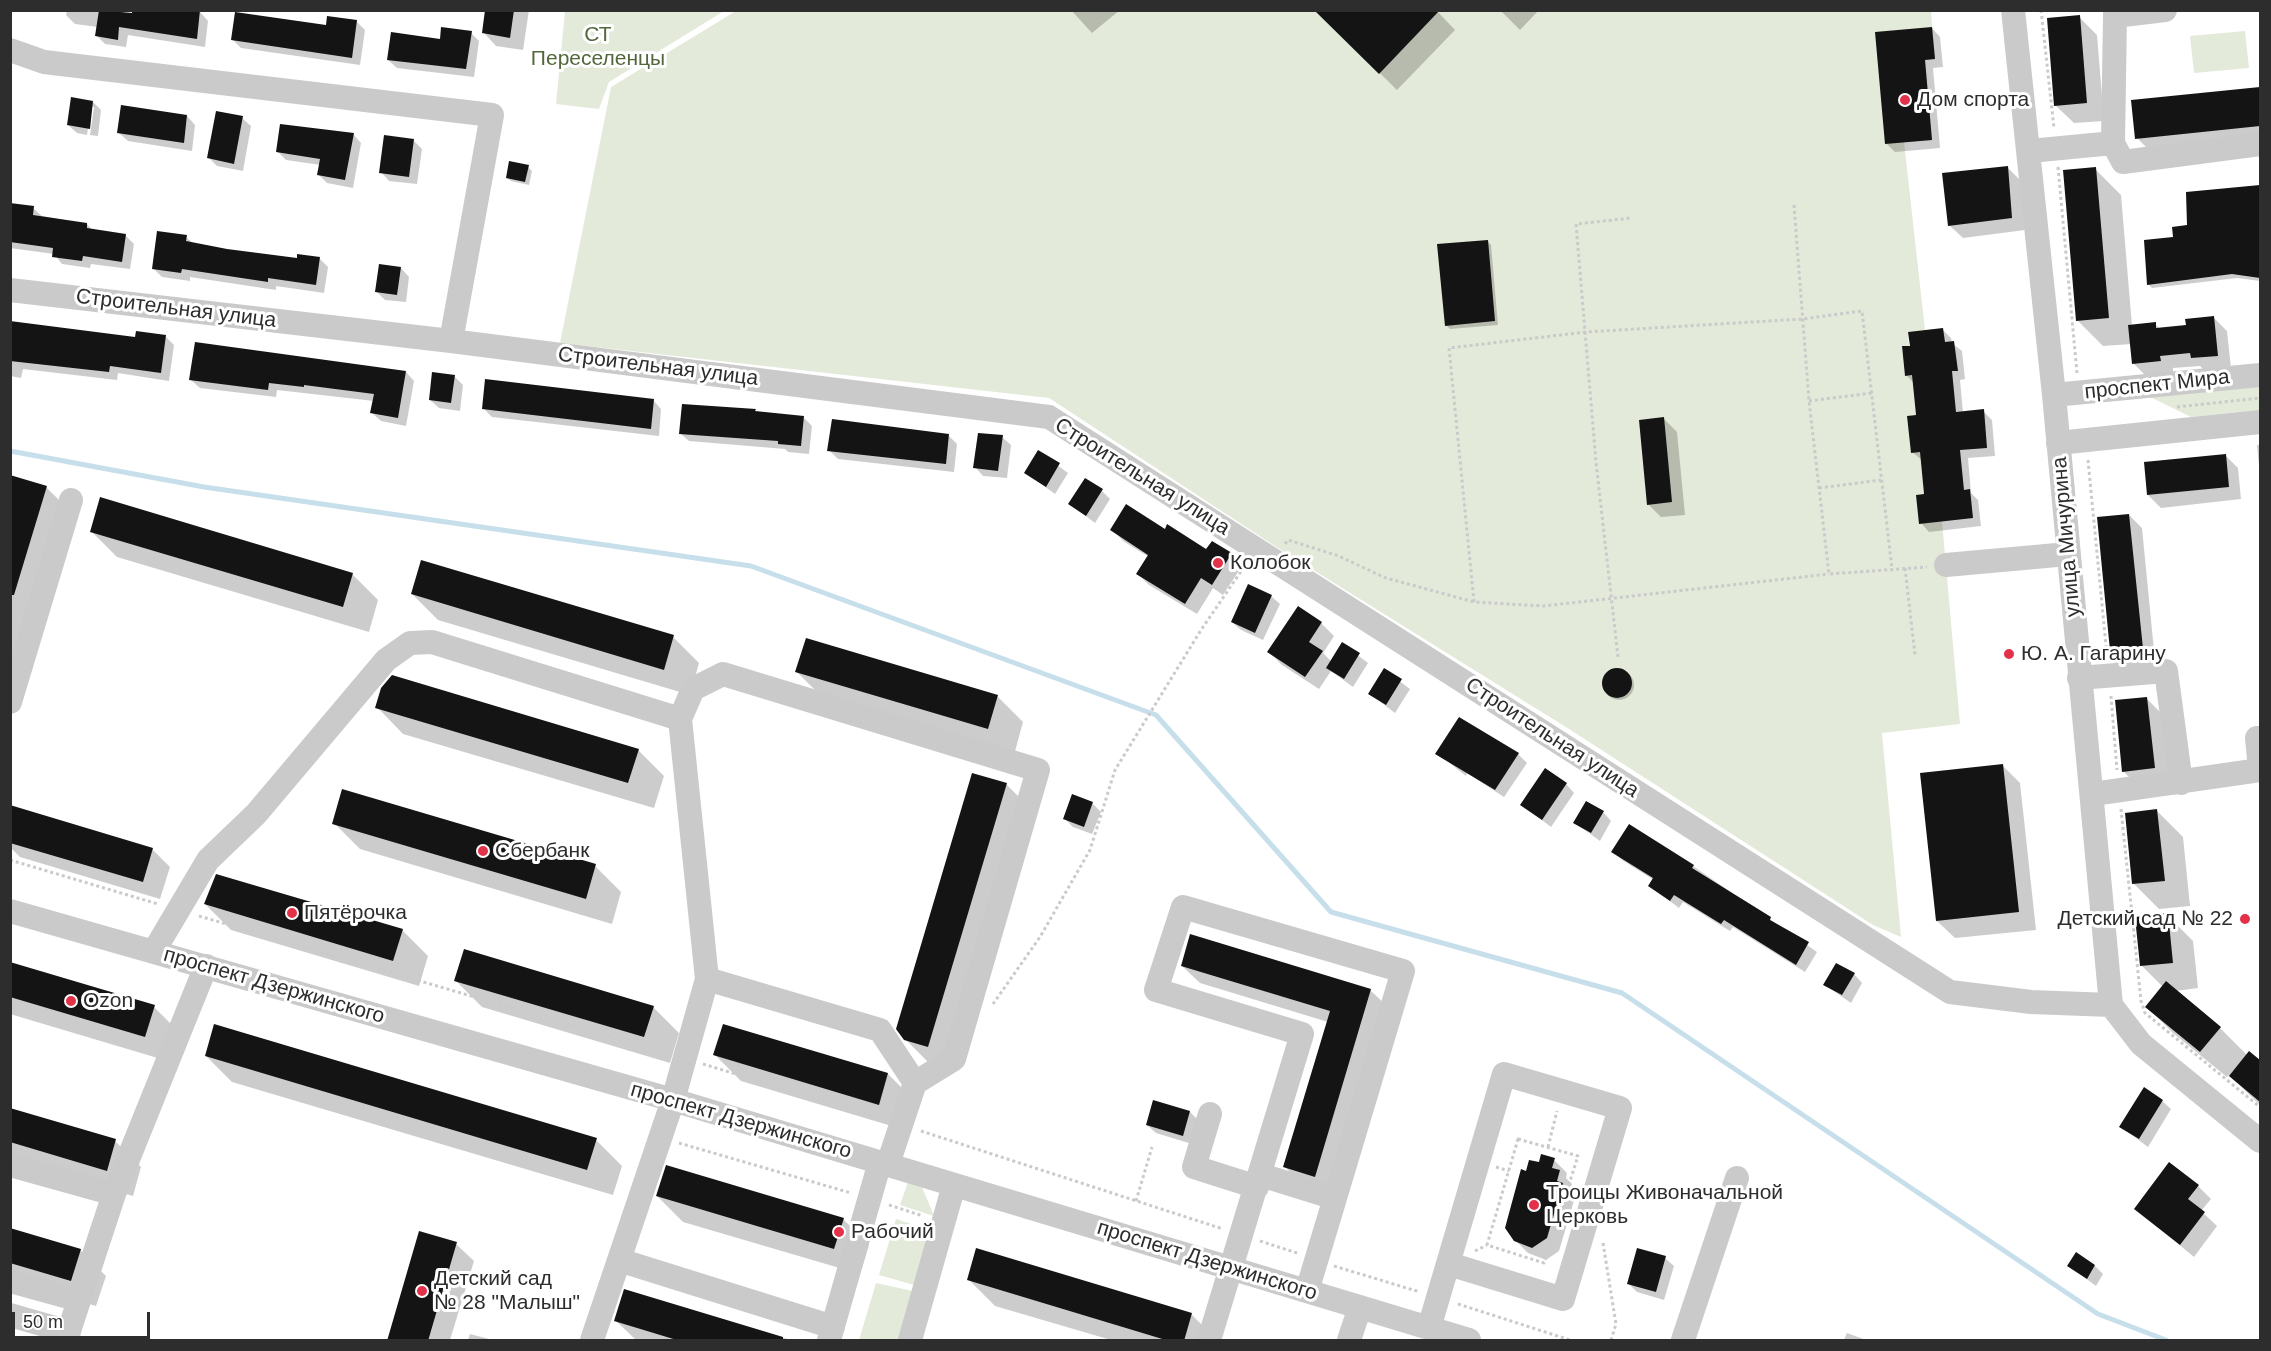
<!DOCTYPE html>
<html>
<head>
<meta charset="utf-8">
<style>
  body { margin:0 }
  #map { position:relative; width:2271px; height:1351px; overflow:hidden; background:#fff; font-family:Arial,sans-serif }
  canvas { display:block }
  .frame { position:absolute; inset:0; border:12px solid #2d2d2d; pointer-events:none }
  .scale { position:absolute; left:12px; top:1312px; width:138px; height:27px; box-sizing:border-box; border:3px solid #2d2d2d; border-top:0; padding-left:8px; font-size:18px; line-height:21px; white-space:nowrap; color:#2d2d2d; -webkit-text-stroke:4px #fff; paint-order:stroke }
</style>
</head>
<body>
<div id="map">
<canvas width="2271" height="1351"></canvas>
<div class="frame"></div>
<div class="scale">50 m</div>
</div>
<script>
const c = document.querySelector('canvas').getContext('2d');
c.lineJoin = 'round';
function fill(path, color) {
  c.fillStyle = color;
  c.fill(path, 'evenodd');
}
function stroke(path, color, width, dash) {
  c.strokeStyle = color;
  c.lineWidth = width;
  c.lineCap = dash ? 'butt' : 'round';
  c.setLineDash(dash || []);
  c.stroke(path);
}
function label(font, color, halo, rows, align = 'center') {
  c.font = font + ' Arial,sans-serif';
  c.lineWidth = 6;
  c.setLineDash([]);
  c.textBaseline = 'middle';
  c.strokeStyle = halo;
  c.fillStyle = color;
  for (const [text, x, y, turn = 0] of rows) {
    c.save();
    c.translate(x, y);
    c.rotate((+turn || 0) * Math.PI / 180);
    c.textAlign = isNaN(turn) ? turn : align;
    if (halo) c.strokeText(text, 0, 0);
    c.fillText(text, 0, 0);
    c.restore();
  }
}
const green = new Path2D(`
  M565,11V10L724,11L609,82L599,109L556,104Z
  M736,11H1931L1935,59L1925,60L1932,140L1904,142L1925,330L1908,332L1909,346L1902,347L1905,376L1912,375L1916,415L1907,416L1911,452H1920L1924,494L1916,495L1942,521L1960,724L1882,733L1901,937L1873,925L1569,729L1281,550L1049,398L560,343L611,87Z
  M2245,31L2249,68L2194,73L2190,36Z
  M2260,382V410L2191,417L2144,394Z
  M908,1182L922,1187L934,1216L900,1205Z
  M896,1219L930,1230L914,1285L879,1275Z
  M876,1283L913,1291L899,1340H859Z`);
const shadow = new Path2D(`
  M67,10H103L133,14L200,12L208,21L205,47L128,35L126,47L105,44L97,36L98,27L75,24L66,15Z
  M487,10H529L523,50L496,46L483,32Z
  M1071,10H1120L1092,33Z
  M1436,10L1455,30L1397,90L1317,11Z
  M1500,10H1539L1520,30Z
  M2079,17L2097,35L2104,121L2074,123L2056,106Z
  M356,21L365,30L360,65L241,48L233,40Z
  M1932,28L1940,37L1943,67L1933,68L1940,148L1895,152L1886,143Z
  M471,33L479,41L474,77L397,68L388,60Z
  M2260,88V145L2154,155L2137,138L2133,101Z
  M93,102L101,110L98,136L90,135L94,107H91L87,135L77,133L68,125Z
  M187,116L195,125L192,151L128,141L119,133Z
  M242,118L251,126L243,171L217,166L209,158Z
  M353,134L361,143L353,188L327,183L319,175L321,165L286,160L278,152Z
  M413,140L422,149L417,184L389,181L381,172Z
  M528,167L532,171L529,185L511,181L507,178Z
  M2007,167L2020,180L2025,230L1963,238L1949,225Z
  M2095,169L2121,195L2132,326L2155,324L2160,329L2187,326L2214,318L2227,331L2231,368L2205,371L2200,366L2173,368V374L2147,377L2134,364L2132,344L2103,346L2077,320Z
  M2260,186V281L2237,278L2152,288L2148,284L2174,238L2189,226L2188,194Z
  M10,205L33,208L42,216L87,224L93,231L125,235L134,244L130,269L91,264L90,268L62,264L54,254L10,248Z
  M186,237L194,244L227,250L298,260L319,258L328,267L324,293L276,286V290L190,277V281L162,277L153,268Z
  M1487,241L1491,245L1498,325L1450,329L1446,325Z
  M401,268L409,277L406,302L385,300L376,291Z
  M10,322L136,339L165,336L174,345L169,381L118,373L117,380L23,369L21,378L10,376Z
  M1943,330L1951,338L1952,343L1962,351L1965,379L1960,380L1963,413L1983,411L1992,420L1995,456L1968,458L1971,493L1978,500L1981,526L1929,532L1921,523L1926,495L1922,460L1912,452L1918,416L1915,384L1906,375L1911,347Z
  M406,372L414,381L406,426L381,421L372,413L374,401L277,390L276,397L200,388L191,380Z
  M455,377L463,385L460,411L439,408L430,400Z
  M653,400L661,409L659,436L492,417L483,408Z
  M804,418L812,426L809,454L788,452L785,449L689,441L680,433Z
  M1664,419L1677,432L1685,515L1661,517L1648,504Z
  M949,436L957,444L954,472L838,459L829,450Z
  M1002,437L1011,445L1007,478L983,476L975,467Z
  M2257,445H2260V476Z
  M1039,452L1068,473L1055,494L1026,473Z
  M2225,455L2238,468L2241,499L2161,508L2148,495Z
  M10,487H46L72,513L10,720Z
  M1102,491L1110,499L1095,523L1070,504Z
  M2129,515L2142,528L2156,671L2125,674L2112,660Z
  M1112,529L1165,531L1207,551L1231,555L1242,566L1223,595L1213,588L1197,614L1149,585L1138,574L1149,557L1123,541Z
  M91,531L352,574L378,600L369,632L117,557Z
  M412,594L673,637L699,663L690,695L438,620Z
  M1271,596L1280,604L1263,640L1241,630L1232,622Z
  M1298,608L1321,623L1334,636L1323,653L1332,662L1343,644L1368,663L1353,687L1331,671L1319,689L1282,665L1269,652Z
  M1604 685a15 15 0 1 1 30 0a15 15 0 1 1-30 0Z
  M1385,670L1410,689L1395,713L1370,694Z
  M797,672L997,696L1023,722L1014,755L823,698Z
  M2147,699L2173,725L2180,794L2149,797L2123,771Z
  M377,707L638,750L664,776L654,808L403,734Z
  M1460,719L1518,754L1527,763L1504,797L1467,773L1466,776L1437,753Z
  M2003,766L2020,783L2036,930L1955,938L1937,921Z
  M1006,784L1032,810L954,1072L931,1065L905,1039Z
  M1566,784L1574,793L1551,827L1522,805Z
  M1092,803L1101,812L1092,834L1073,827L1064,818Z
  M2157,811L2183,837L2190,906L2159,909L2133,883Z
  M10,812L152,849L170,867L160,899L20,857L10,847Z
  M1603,812L1611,821L1600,841L1575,823Z
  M334,823L595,866L621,892L612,924L360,849Z
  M1613,852L1693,866L1817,952L1805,972L1733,927L1730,931L1683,902L1679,908L1650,886L1654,880L1622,860Z
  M205,904L402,930L428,956L419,986L231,930Z
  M2167,915L2193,941L2198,988L2175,991L2220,1028L2247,1055L2250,1053L2260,1062V1105L2229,1075L2227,1077L2173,1033L2147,1007L2163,987L2142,966Z
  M10,964L154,1007L180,1033L171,1062L10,1014Z
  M1182,966L1370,990L1388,1007L1332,1193L1302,1184L1285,1167L1328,1022L1200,983Z
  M1854,974L1862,983L1851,1003L1825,985Z
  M456,981L653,1007L679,1033L670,1063L482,1007Z
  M715,1055L888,1074L914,1100L905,1130L741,1081Z
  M206,1056L596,1140L622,1166L613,1195L232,1082Z
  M2162,1101L2171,1109L2148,1147L2121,1127Z
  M10,1109L115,1141L141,1167L133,1196L10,1160Z
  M1190,1112L1198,1120L1192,1144L1156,1133L1147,1125Z
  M1554,1160L1567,1173L1566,1178L1572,1184L1570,1192L1575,1197L1559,1251L1546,1260L1528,1253L1515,1240L1527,1173L1540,1164Z
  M2198,1186L2211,1199L2201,1211L2217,1226L2194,1257L2136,1209Z
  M657,1196L843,1219L869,1245L860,1274L683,1222Z
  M10,1230L80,1250L106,1276L96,1306L10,1280Z
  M456,1244L474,1261L450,1340H388Z
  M1665,1258L1674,1266L1664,1300L1637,1292L1629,1284Z
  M2069,1266H2095L2103,1274L2096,1286Z
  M969,1280L1191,1314L1217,1340H1111L995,1306Z
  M625,1291L791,1340H636L615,1320Z
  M1847,1333L1866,1340H1844Z
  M470,1334L493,1340H468Z`);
const stream = new Path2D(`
  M10,451L204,487L751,566L1156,715L1331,912L1622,993L2098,1314L2166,1340`);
const building = new Path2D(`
  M99,10L132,13V10H200L197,39L119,27L118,40L95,36Z
  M485,10H514L510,38L482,33Z
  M1314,10H1440L1379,74Z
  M235,12L326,25L327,16L357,20L352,58L231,40Z
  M2080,15L2087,103L2054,106L2047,18Z
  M441,27L472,31L466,69L387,60L391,32L440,39Z
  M1932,27L1935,59L1925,60L1932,140L1885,144L1875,32Z
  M2260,87V126L2135,139L2131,100Z
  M71,97L93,101L90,129L67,125Z
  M121,105L187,115L184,143L117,133Z
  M216,111L243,116L234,164L207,158Z
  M280,124L354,133L345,180L317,175L320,159L276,152Z
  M384,135L414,139L409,177L379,173Z
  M509,161L529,165L525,182L506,178Z
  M2008,166L2012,218L1948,226L1942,173Z
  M2096,167L2109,318L2076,321L2063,170Z
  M2260,185V278L2232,274L2147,285L2144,240L2173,237L2172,227L2187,225L2186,192Z
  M10,203L34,206L33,215L87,223V228L126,234L122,262L83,256L82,261L52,257L53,248L10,242Z
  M157,231L187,235L186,241L227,249L297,258V254L320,257L316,285L268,278V282L182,269L181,273L152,269Z
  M1488,240L1495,321L1445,326L1437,244Z
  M379,264L401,267L397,295L375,292Z
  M2214,316L2218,356L2191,358L2190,353L2160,356L2161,361L2132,364L2128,325L2156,322V328L2186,325L2185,319Z
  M10,321L135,337L136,331L166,335L161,373L110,366L109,372L10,361Z
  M1943,328L1945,342L1954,341L1958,371H1952L1956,412L1984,409L1987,448L1960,450L1964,490L1970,489L1973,518L1919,524L1916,495L1924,494L1920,452L1911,453L1907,416L1916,415L1912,375L1905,376L1902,346H1910L1908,332Z
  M195,342L406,371L398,418L370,413L374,394L304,385V387L269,383L268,390L189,380Z
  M432,372L455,375L451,403L429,400Z
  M485,379L654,399L651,429L482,409Z
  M682,404L756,409L755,411L804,416L801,446L778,444V441L679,434Z
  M1664,417L1672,502L1647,505L1639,420Z
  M832,419L949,434L946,464L827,451Z
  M978,433L1003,435L998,471L973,468Z
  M1038,450L1060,463L1046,487L1024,473Z
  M2226,454L2229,487L2147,495L2144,462Z
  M10,475L47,486L14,595H10Z
  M1085,478L1103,489L1086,516L1068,504Z
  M100,497L353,573L343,607L90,532Z
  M1126,504L1165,529L1167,524L1206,549L1212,541L1232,553L1212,585L1201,578L1185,604L1136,574L1148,555L1110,530Z
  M2129,514L2144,658L2111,661L2097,517Z
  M421,560L674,635L664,670L411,594Z
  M1248,584L1272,595L1255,633L1231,622Z
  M1298,606L1322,622L1309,642L1323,651L1305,677L1267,652Z
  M806,638L998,695L988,729L795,672Z
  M1342,642L1360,653L1344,679L1326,668Z
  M1384,668L1402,679L1386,705L1368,694Z
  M1602 683a15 15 0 1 1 30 0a15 15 0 1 1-30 0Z
  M392,675L639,749L628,783L375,708L381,688Z
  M2147,697L2155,768L2122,772L2115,700Z
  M1459,717L1519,753L1495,790L1435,754Z
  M2003,764L2019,912L1936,921L1920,773Z
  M1545,768L1567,783L1542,820L1520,805Z
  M972,773L1007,783L928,1047L904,1040L896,1029Z
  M342,789L596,864L586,899L332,824Z
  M1072,794L1093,802L1084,827L1063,819Z
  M1586,801L1604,811L1591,833L1573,823Z
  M10,805L153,848L143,882L10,843Z
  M2157,809L2165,881L2132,884L2125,813Z
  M1629,824L1694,865L1692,868L1771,917L1770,920L1809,942L1796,965L1724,920L1721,924L1674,895L1670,901L1648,886L1653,878L1611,852Z
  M216,874L403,929L393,961L204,904Z
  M2168,913L2173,963L2140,966L2135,917Z
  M1190,934L1371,989L1315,1177L1283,1167L1330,1011L1181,966Z
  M464,949L654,1006L644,1037L454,981Z
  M10,962L155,1005L145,1037L10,997Z
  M1836,963L1855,973L1842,995L1823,985Z
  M2166,981L2221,1027L2200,1052L2145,1007Z
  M214,1024L597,1138L587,1170L205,1056Z
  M723,1024L888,1073L879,1105L713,1055Z
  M2249,1051L2260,1060V1102L2229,1076Z
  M2144,1087L2163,1100L2139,1139L2119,1127Z
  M1153,1100L1190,1111L1183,1136L1146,1125Z
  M10,1108L116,1139L107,1171L10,1142Z
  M1541,1154L1555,1158L1552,1168L1560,1170L1557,1181L1563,1183L1547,1238L1532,1248L1514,1241L1505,1228L1521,1169L1526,1171L1529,1160L1539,1162Z
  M2169,1162L2199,1185L2188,1199L2205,1212L2180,1245L2134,1209Z
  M666,1165L844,1218L834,1249L656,1196Z
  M10,1228L81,1249L71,1281L10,1263Z
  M419,1231L457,1242L428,1341H387Z
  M976,1248L1192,1313L1184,1341H1169L967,1280Z
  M1637,1248L1666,1256L1656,1292L1627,1284Z
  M2076,1252L2095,1265L2087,1279L2067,1266Z
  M624,1289L783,1337V1341H680L614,1321Z`);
const path = new Path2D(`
  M2041,10L2054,128
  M2058,167L2077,373
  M1794,205L1809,401L1829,574L1927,567
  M1809,401L1872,393
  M2177,407L2260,398
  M2088,460L2107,656
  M1819,488L1881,480
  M1285,544L1288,540L1336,555L1386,578L1474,602L1543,606L1829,574
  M1905,568L1915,655
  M1474,602L1449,348L1586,332L1802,319L1862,311L1892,569
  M1618,657L1596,462L1576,224L1632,218
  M2111,696L2117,770
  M2121,809L2141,1001L2145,1013L2260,1107
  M10,860L158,904
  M199,916L665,1053
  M993,1004L1040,937L1090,850L1115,770L1201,630L1244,567
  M703,1064L883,1119
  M921,1131L1223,1229
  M1518,1139L1578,1156L1544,1263L1487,1245Z
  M679,1143L851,1193
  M1548,1147L1557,1111
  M1496,1167L1509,1171
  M1136,1201L1152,1147
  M889,1205L923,1216
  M1260,1241L1297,1253
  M1603,1243L1616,1324L1611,1340
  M1475,1251L1487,1245
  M1334,1266L1420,1292
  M1458,1304L1570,1340`);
const minor = new Path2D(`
  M2013,10L2054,395L2111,1005L2141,1044L2260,1141
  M2115,10V16L2165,10
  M10,50L44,62L492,115L451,341
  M2113,143L2115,16
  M2030,151L2113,143L2123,162L2260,144
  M10,290L451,341L1049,417L1950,992L2031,1002L2111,1005
  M2054,395L2260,375
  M2058,443L2260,422
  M1946,565L2068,554
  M2079,678L2166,671L2181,783
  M10,702L71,500
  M2093,794L2260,770L2257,738H2260
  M10,911L673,1100L1469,1340
  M154,951L208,860L256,814L386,660L410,643L432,642L680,719
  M707,979L880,1030L915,1083
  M1210,1114L1194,1167L1257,1187
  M10,1165L114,1194
  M1261,1175L1335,1198L1307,1291
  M619,1260L833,1327
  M10,1281L79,1300
  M10,1315L69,1332
  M1429,1328L1504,1074L1620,1108L1563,1299L1449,1264
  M66,1340L114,1194L206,966
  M592,1340L673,1100L707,979L680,719L693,689L723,674L1038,770L954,1059L915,1083L888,1164
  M829,1340L880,1162
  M910,1340L954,1185
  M1209,1340L1302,1034L1156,990L1183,907L1403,971L1335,1198
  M1349,1340L1360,1307
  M1683,1340L1737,1178`);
const markers = [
  [1905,100,6,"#e23149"],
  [1218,563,6,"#e23149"],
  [2009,654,6,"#e23149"],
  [483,851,6,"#e23149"],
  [292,913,6,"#e23149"],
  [2245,919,6,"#e23149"],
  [71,1001,6,"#e23149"],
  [1534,1205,6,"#e23149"],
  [839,1232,6,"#e23149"],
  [422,1291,6,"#e23149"]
];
const parkNames = [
  ["СТ",598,35],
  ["Переселенцы",598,59]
];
const poiNames = [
  ["Дом спорта",1917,100],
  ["Колобок",1230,563],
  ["Ю. А. Гагарину",2021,654],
  ["Сбербанк",495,851],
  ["Пятёрочка",304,913],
  ["Детский сад № 22",2233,919,"right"],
  ["Ozon",83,1001],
  ["Троицы Живоначальной",1546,1193],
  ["Церковь",1546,1217],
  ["Рабочий",851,1232],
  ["Детский сад",434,1279],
  ["№ 28 \"Малыш\"",434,1303]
];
const streetNames = [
  ["Строительная улица",176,309,7],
  ["Строительная улица",658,367,7],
  ["проспект Мира",2157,385,-6],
  ["Строительная улица",1142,477,32],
  ["улица Мичурина",2067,537,-95],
  ["Строительная улица",1552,738,33],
  ["проспект Дзержинского",274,986,16],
  ["проспект Дзержинского",741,1121,16],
  ["проспект Дзержинского",1207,1261,17]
];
fill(green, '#e4eada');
fill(shadow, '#0003');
stroke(stream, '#c7dfea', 5);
fill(building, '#141414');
stroke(path, '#cacaca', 3, [3, 3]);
stroke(minor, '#cacaca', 24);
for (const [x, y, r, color] of markers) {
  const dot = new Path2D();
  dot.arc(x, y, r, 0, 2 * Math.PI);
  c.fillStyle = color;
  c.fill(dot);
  stroke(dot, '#fff', 2);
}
label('21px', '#53673b', '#fff', parkNames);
label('21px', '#2d2d2d', '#fff', poiNames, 'left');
label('21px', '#2d2d2d', '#fff', streetNames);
</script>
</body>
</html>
